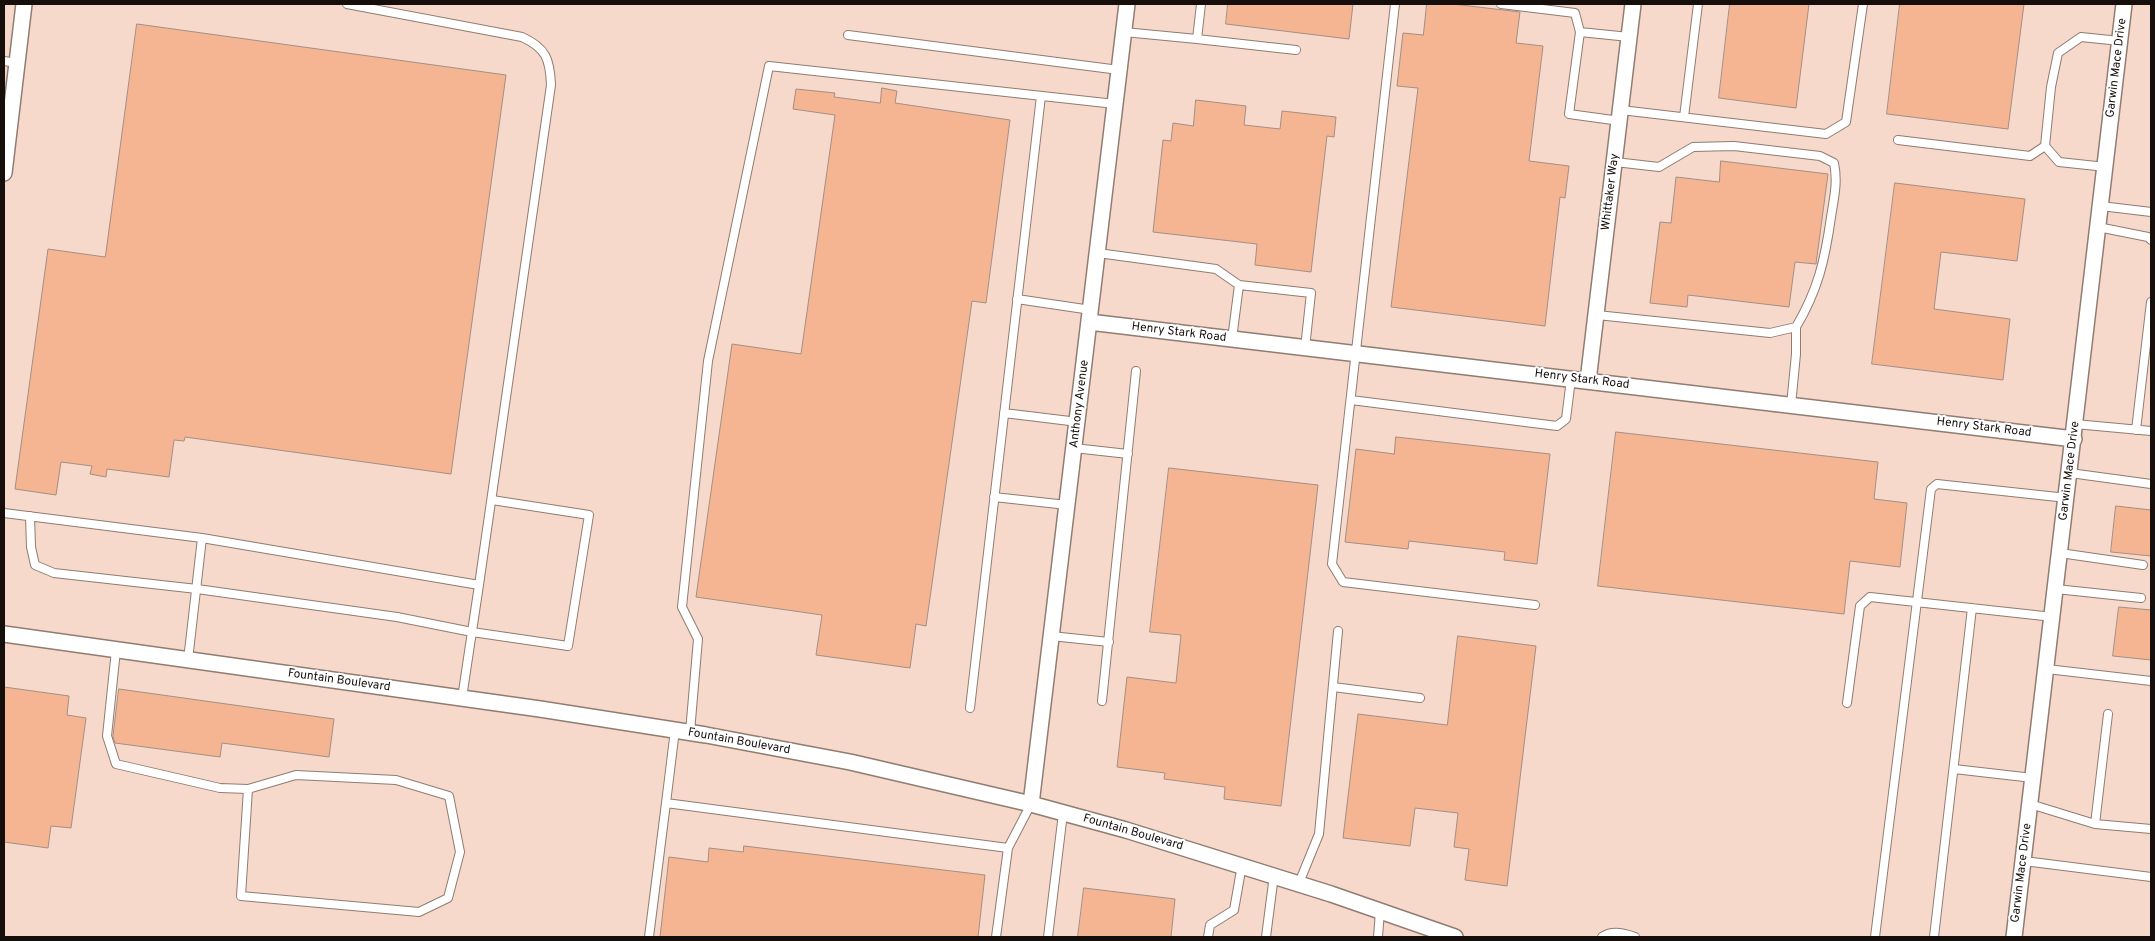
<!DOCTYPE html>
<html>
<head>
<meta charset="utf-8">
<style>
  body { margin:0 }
  #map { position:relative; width:2155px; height:941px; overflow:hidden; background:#fde7dc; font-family:Overpass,sans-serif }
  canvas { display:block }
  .frame { position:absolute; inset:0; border:5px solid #150e0b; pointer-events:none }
</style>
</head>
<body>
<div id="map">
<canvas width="2155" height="941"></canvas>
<div class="frame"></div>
</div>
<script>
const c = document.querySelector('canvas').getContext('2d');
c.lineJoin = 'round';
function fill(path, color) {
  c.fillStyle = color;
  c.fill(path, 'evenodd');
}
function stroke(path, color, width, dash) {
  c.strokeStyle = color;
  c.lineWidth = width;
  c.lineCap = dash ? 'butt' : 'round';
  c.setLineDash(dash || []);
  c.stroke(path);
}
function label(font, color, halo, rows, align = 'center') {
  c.font = font + ' Overpass,sans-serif';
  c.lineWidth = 4;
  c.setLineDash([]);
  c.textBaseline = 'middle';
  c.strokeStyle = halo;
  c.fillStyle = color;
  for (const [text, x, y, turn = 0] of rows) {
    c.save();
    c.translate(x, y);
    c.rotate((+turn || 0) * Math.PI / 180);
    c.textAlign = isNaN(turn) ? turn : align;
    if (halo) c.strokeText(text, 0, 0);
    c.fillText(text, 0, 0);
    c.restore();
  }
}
const built = new Path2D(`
  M4,4H2151V937H4Z`);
const building = new Path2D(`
  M1228,4H1353L1349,39L1226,24Z
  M1427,4H1453L1520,12L1516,43L1543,46L1529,161L1569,166L1565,198L1560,197L1545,326L1391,307L1418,88L1397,86L1403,33L1423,35Z
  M1730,4H1809L1796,108L1719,98Z
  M1900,4H2024L2008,129L1887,114Z
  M137,24L506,75L451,474L185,437L184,441L174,440L169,477L107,469L106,477L90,474L92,466L61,462L56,495L15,489L48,249L105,257Z
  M882,88L897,91L895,103L1010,120L986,303L972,301L926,626L916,624L910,668L816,655L822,615L696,597L732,344L801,354L835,115L793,109L796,89L835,93L834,97L880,103Z
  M1196,100L1246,106L1244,125L1280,129L1282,111L1336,117L1334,137L1327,136L1311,272L1255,265L1257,244L1153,232L1163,140L1171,141L1173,123L1193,126Z
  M1721,161L1828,174L1816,264L1795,262L1789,307L1688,295L1687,307L1650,303L1660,222L1671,223L1676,177L1719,182Z
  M1895,183L2025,199L2017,261L1941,252L1934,309L2010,319L2003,380L1872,364Z
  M1616,432L1878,462L1874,499L1907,503L1900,567L1850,561L1844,614L1598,586Z
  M1396,437L1550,454L1537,564L1504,560L1505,552L1409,541L1408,549L1345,542L1356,449L1394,454Z
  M1169,468L1318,485L1281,806L1224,799L1225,787L1164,779L1165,773L1117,767L1127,677L1176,683L1181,635L1150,632Z
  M2116,506L2151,510V556L2111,552Z
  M2119,607L2151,610V660L2113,656Z
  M1458,636L1536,646L1507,886L1465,880L1469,849L1454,847L1458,813L1415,808L1410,846L1343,838L1358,714L1447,725Z
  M4,687L69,696L67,715L86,718L71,828L51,826L48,848L4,842Z
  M119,689L334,719L329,757L222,743L220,757L115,743L113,737Z
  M744,846L985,875L978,937H660L669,857L708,862L709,848L743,852Z
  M1084,888L1175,899L1171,937H1078Z`);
const lane = new Path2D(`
  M347,4L522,37C546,48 550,59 551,85L479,585
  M1395,4L1332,564L1343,582L1535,605
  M1501,4L1575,13L1580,32L1569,114L1620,121
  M1124,32L1197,39L1201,4
  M1580,32L1629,37
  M848,35L1119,70
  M1197,39L1296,50
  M4,61L17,63
  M1621,110L1826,134L1846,122L1863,4
  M1684,117L1698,4
  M1898,140L2030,156L2045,146
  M2106,167L2059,162L2045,146L2051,87L2058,53L2081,37L2120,41
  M2101,206L2151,212
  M2098,227L2148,237L2151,240
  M1098,253L1216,269L1239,285L1232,339
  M1239,285L1311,293L1305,348
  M1017,299L1091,310
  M1597,315L1770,333L1796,327C1818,290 1825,260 1831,217C1834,198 1838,182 1834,163L1820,156L1734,146L1693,147L1659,167L1615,162
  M1351,400L1557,426L1566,419L1571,379
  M1791,405L1796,354V327
  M1004,413L1078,422
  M2075,424L2151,431
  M2136,430L2151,302
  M1074,448L1128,454
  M2070,473L2151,484
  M994,497L1067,505
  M4,513L202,538L188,660
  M30,516L31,547L35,565L54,573L197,589L397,617L472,632L568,646L589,515L492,500
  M202,538L479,585L462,698
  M2060,553L2143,565
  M2056,589L2141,598
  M1051,636L1109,642
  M116,650L107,736L116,764L220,788L248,789L296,775L396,780L449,796L460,852L448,898L419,912L241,896L248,789
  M2047,669L2151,681
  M1333,687L1420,698
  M1102,701L1136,371
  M1847,703L1860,606L1870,597L2053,617
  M970,708L1041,96
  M675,730L666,803L1008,848L1031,804
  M690,732L698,639L682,607L708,361L769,66L1115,104
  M1954,769L2033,778
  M2030,804L2095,824L2151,829
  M2095,824L2108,714
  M2024,861L2151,877
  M1299,883L1319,834L1338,631
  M649,937L666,803
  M996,937L1008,848
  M1048,937L1063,813
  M1208,937L1210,925L1234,910L1242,865
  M1266,937L1274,875
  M1378,937L1380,911
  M1602,937C1611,930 1625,933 1635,937
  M1875,937L1931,489L1937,484L2067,498
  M1934,937L1972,608`);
const street = new Path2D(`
  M4,173L24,4
  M1089,322L2074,439
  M1588,381L1633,4
  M4,634L540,709L706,735L850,762L1031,804L1126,830L1331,894L1455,937
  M1031,804L1127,4
  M2014,937L2124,4`);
const streetNames = [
  ["Garwin Mace Drive",2117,68,-83],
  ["Whittaker Way",1611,192,-83],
  ["Henry Stark Road",1179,333,7],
  ["Henry Stark Road",1582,380,7],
  ["Anthony Avenue",1080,404,-83],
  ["Henry Stark Road",1984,428,7],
  ["Garwin Mace Drive",2070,471,-83],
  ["Fountain Boulevard",339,681,8],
  ["Fountain Boulevard",739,742,10],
  ["Fountain Boulevard",1133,833,16],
  ["Garwin Mace Drive",2022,873,-83]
];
fill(built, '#f6d9ca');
fill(building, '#f6b592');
stroke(building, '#a38f85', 1);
stroke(lane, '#8f7c72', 10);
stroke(street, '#8f7c72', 18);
stroke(lane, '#fff', 8);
stroke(street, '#fff', 15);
label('12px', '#150e0b', '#fff', streetNames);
</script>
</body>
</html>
